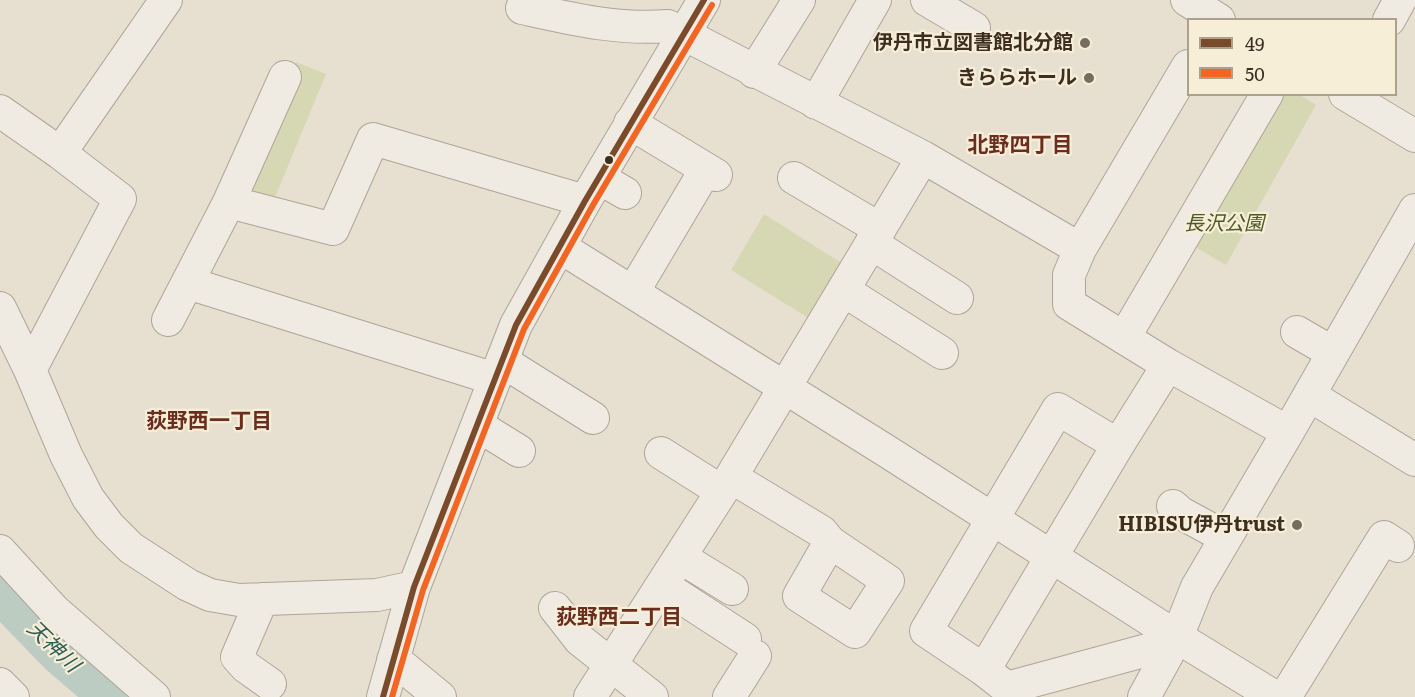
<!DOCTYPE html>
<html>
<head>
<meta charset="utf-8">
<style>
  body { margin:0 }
  #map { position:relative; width:1415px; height:697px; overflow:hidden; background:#e7e0d1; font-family:Literata,serif }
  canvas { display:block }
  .legend { position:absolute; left:1187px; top:18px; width:210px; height:78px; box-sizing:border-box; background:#f7eed8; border:2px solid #ada18e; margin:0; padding:8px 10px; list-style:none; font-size:18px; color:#3d2e20 }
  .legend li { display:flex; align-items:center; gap:12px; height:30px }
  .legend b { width:30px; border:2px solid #ada18e }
</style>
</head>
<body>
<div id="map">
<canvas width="1415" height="697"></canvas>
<ul class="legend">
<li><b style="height:8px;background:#7a4b2a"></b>49</li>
<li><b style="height:8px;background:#f26522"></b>50</li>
</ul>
</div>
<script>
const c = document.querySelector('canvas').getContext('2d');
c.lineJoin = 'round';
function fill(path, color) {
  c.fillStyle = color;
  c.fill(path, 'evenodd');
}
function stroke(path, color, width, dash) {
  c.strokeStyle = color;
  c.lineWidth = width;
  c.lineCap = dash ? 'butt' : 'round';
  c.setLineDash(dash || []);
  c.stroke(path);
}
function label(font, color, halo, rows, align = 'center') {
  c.font = font + ' Literata,"Noto Sans JP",serif';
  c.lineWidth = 4.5;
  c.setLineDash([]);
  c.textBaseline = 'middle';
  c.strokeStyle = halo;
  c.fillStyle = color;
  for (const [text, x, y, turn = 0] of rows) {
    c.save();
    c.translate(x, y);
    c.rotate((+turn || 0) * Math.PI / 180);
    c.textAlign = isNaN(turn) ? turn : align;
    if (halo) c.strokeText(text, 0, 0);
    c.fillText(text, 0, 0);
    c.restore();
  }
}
const green = new Path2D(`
  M296,62L326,74L271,207L234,197Z
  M1276,95H1300L1316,105L1226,265L1188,243Z
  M764,214L851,269L818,324L731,270Z`);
const river = new Path2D(`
  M0,594L59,655L108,697`);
const minor = new Path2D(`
  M166,0L60,153L120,199L30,370L66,455L88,498L109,526L131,548L188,585L210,595L239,600L377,595L414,587
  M927,0L974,28
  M1187,0L1219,20
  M522,8C572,19 617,30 668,26L923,157
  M1389,20L1400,0
  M1188,66L1080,249L1069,275V304L1168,365L1288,432
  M754,72L799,0
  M1345,94L1415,136
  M816,103L875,0
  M0,111L60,153
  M630,123L716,175
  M599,178L625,193
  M794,178L880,229
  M229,202L285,77
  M871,243L957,298
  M560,247L888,452L1177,637
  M188,283L495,379
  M843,290L942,353
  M633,292L706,169
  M0,308L30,370
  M168,320L229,202L333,229L373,139L585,201
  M1297,332L1333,353
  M1124,338L1267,94
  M502,361L593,418
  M1309,395L1415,460
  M477,425L519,451
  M1118,445L984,670L1007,688L1151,649L1177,637L1275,697
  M661,453L721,491
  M731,477L822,532L830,542L888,581L855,632L799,596L830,542
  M1173,506L1181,513L1225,537
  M0,551L54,610L154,697
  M680,557L732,589
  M662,585L745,639
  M262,599L237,657L246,667L270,684
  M555,608L580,640L652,697
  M393,660L406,669L440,697
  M984,670L926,631L1058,409L1118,445L1168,365
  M0,684L13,697
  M383,697L414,587L516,325L585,201L704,0
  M590,697L731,477L923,157L1080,249
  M729,697L755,656
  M1144,697L1177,637L1197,587L1288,432L1415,210
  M1285,697L1384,537L1398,546`);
const bus1 = new Path2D(`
  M383,697L414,587L516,325L585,201L704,0`);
const bus2 = new Path2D(`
  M392,697L423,590L524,329L593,205L712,5`);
const markers = [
  [1085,43,6,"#786c5e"],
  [1089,78,6,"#786c5e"],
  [609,160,5,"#3d2e20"],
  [1297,525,6,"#786c5e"]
];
const poiNames = [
  ["伊丹市立図書館北分館",1073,43],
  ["きららホール",1077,78],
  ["HIBISU伊丹trust",1285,525]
];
const parkNames = [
  ["長沢公園",1224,224]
];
const neighbourhoodNames = [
  ["北野四丁目",1020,146],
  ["荻野西一丁目",209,422],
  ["荻野西二丁目",619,618]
];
const waterNames = [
  ["天神川",53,647,44]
];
fill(green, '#d6d7b3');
stroke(river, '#bcccc2', 39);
stroke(minor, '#ada599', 34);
stroke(minor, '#efebe3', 32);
stroke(bus1, '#7a4b2a', 6);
stroke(bus2, '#f26522', 6);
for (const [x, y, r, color] of markers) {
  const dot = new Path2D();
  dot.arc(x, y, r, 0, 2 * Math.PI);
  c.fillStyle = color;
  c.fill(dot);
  stroke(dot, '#f7eed8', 2);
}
label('bold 20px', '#3d2e20', '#f7eed8', poiNames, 'right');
label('italic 20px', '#4d5a26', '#f7eed8', parkNames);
label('bold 21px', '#6b2e1e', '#f7eed8', neighbourhoodNames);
label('italic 21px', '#2f5d5a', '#f7eed8', waterNames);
</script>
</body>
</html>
